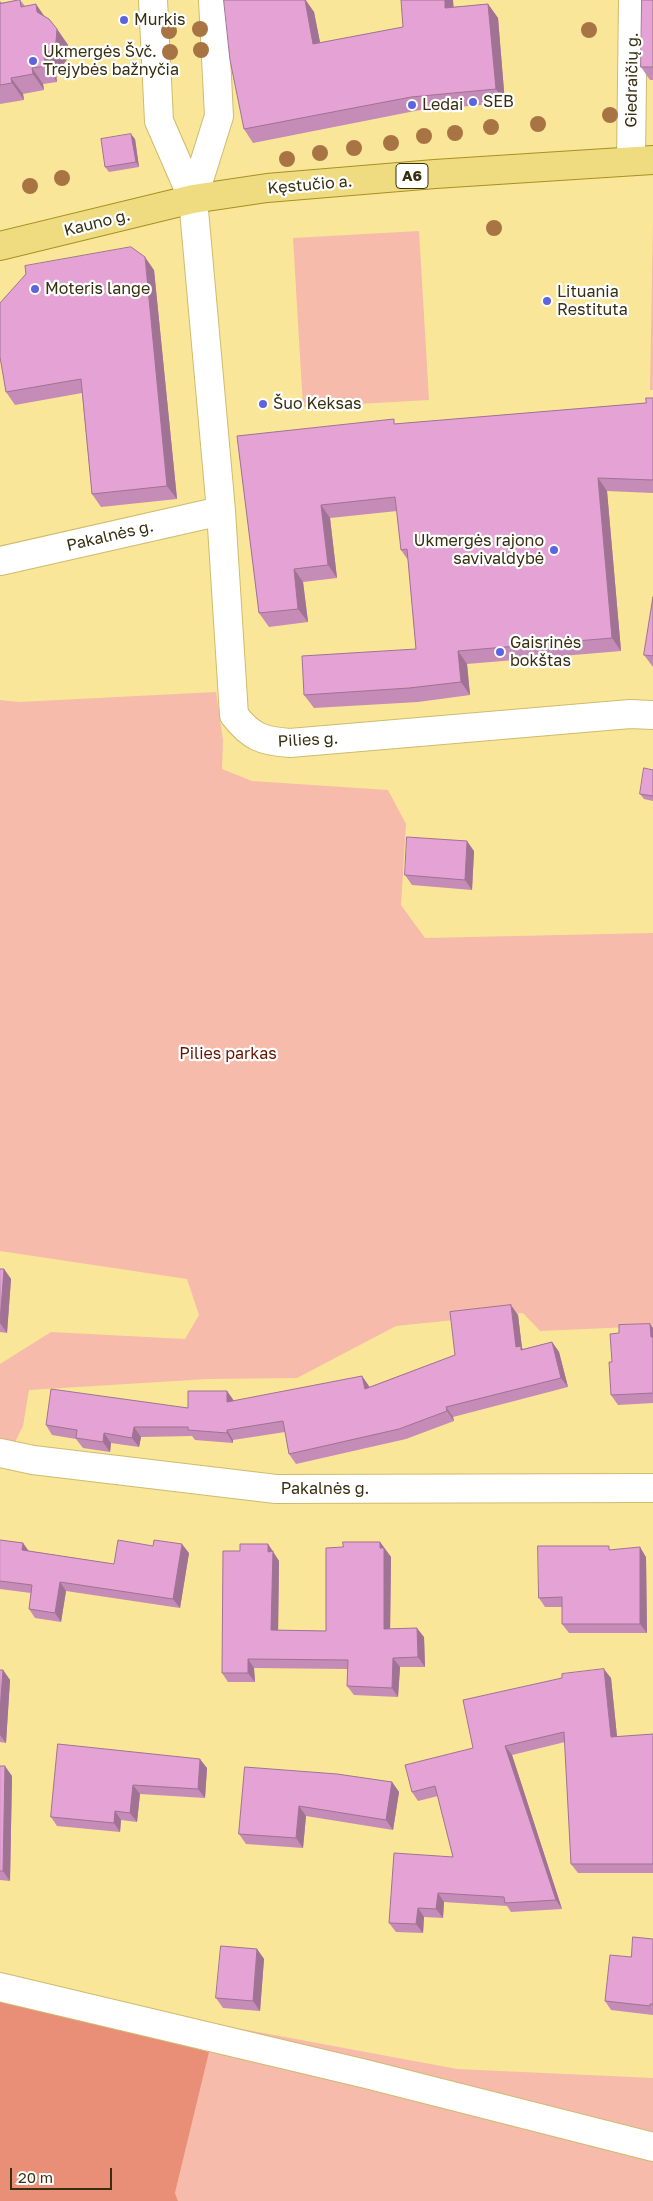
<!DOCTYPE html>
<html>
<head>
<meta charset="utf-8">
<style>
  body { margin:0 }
  #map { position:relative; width:653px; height:2201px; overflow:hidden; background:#f9e698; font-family:"Golos Text",sans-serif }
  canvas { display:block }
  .scale { position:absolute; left:10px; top:2168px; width:102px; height:22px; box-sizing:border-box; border:2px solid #372f0f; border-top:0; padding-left:6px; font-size:15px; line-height:18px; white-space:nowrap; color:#372f0f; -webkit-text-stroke:4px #fff; paint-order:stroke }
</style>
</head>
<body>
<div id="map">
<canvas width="653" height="2201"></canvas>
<div class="scale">20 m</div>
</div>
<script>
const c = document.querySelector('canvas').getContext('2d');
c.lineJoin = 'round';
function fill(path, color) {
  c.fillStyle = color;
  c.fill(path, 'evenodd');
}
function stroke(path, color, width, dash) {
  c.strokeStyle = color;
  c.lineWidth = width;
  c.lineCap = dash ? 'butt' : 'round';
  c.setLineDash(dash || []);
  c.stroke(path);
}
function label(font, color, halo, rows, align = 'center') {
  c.font = font + ' "Golos Text",sans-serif';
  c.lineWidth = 4.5;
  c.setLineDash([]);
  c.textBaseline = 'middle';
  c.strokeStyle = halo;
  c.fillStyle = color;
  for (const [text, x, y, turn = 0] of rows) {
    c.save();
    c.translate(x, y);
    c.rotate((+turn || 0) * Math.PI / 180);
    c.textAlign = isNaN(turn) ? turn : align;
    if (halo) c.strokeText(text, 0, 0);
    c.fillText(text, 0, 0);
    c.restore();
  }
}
const green = new Path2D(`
  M653,221V390H650Z
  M419,231L429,400L303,407L293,238Z
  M216,692L223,740L222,769L252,781L388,790L406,824L401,905L425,938L653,933V1326L540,1331L523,1313L396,1326L297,1378L208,1379L29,1390L23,1426L15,1442L0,1438V1364L51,1332L185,1339L199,1315L187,1279L0,1251V700L19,702Z
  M215,2024L457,2069L653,2078V2201H178L175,2193Z`);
const forest = new Path2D(`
  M0,1998L209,2052L175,2193L178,2201H0Z`);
const minor = new Path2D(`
  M153,0L159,121L193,199L221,511L234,715C251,737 262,741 290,743L630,714L653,715
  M631,161L633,0
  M193,199L219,116L213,0
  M0,561L221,511
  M0,1453L33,1460L276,1489L653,1488
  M0,1987L366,2074L653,2147`);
const major = new Path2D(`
  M0,246L193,199L267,188L435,174L653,160`);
const trees = [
  [200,29],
  [589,30],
  [169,31],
  [201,50],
  [170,52],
  [610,115],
  [538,124],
  [491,127],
  [455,133],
  [424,136],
  [391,143],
  [354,148],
  [320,153],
  [287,159],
  [62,178],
  [30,186],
  [494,228]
];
const wall = new Path2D(`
  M20,0L25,6L44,16L57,29L68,45V58L56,74L57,82L43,84L44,90L23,94L24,100L0,104V1L2,3Z
  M224,0H306L314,12L320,43L403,27L454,7L488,4L498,18L505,103L420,110L253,143L244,129Z
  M653,0V80H650L641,67Z
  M135,139L139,167L109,172L105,167Z
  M154,270L177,499L101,507L92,494L82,393L15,405L6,392Z
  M653,398V493L607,491L621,651L467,664L470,695L418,702L314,708L304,695L416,649L408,560L401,550L397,511L330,518L337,578L303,582L308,622L269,627L259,613L237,436L397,424L646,403Z
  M653,597V667L644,655Z
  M653,770V801L644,799L640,794Z
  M474,851L472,890L412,885L405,875Z
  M0,1269H4L11,1279L7,1333L0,1332Z
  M518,1315L522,1348L523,1349L552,1342L559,1352L568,1387L453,1417L454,1421L406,1439L296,1464L289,1454L285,1432L233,1440V1443L195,1440L192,1436L141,1437L139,1447L111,1443L110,1452L83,1448L76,1439L52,1435L46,1425L188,1408L227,1391L234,1401L362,1376L369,1387L455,1355Z
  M650,1324L653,1328V1403L618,1405L611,1395L612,1362L619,1333Z
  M0,1540L23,1543L29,1551L114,1564L189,1553L180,1608L66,1591L61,1622L35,1618L29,1609L31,1593L0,1589Z
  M380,1542L391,1557L390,1629L424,1637L425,1667H400L398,1697L354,1695L347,1686L348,1669L254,1668L255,1682H228L222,1673L240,1551L268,1544L279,1561L278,1630L326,1631L343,1547Z
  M612,1550L646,1557L647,1633H569L562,1624V1607H545L539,1598Z
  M0,1670H3L10,1680L6,1743L0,1742Z
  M611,1678L617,1737L653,1734V1873H578L571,1864L565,1742L512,1755L562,1909L511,1912L507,1906L444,1902L443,1918L424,1917L423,1933L396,1932L389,1923L453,1857L438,1796L418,1801L412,1792Z
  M58,1744L207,1768L205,1798L140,1794L137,1822L121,1820L120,1832L57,1826L51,1817Z
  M0,1766L12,1776L10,1881L0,1880Z
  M245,1767L392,1782L399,1792L393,1830L306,1816L303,1848L246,1844L239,1834Z
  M653,1939V2015L611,2010L605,2001L631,1957Z
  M257,1949L264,1959L260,2011L223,2008L216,1998Z`);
const shadedWall = new Path2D(`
  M305,0L314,12L323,57L313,44Z
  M445,0H453L455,21L445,8Z
  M36,4L47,20L37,12Z
  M488,4L498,18L505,103L496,89Z
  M57,29L68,45V58L56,74L57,82L46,66L44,57Z
  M32,68L43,84L44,90L33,74Z
  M11,78L23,94L24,100L12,83Z
  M131,134L135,139L139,167L136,162Z
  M145,257L154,270L177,499L167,486Z
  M598,478L607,491L621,651L612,638Z
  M321,505L330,518L337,578L328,565Z
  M294,569L303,582L308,622L298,609Z
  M458,651L467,664L470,695L461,682Z
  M467,841L474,851L472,890L465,880Z
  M4,1269L11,1279L7,1333L0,1323Z
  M511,1305L518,1315L522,1348L527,1355L516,1347Z
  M650,1324L653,1328V1341L651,1337Z
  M552,1342L559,1352L568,1387L561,1378Z
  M362,1376L369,1386L372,1399L365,1389Z
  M227,1391L234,1401V1412L227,1402Z
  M446,1407L453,1417L454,1421L447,1411Z
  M134,1427L141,1437L139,1447L132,1438Z
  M227,1430L233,1440V1443L227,1433Z
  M104,1433L111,1443L110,1452L103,1442Z
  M380,1542L391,1557L390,1639L384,1629Z
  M23,1543L29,1552L22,1550Z
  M182,1544L189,1553L180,1608L173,1599Z
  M268,1544L279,1561L278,1639L271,1630Z
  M640,1547L646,1557L647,1633L640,1624Z
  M60,1582L66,1591L61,1622L55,1613Z
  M417,1628L424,1637L425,1667L418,1657Z
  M393,1658L400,1667L398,1697L392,1688Z
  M248,1659L254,1668L255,1682L248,1673Z
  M604,1669L611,1678L618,1746L611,1737Z
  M3,1670L10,1680L6,1743L0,1735V1712Z
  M505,1746L512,1755L562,1909L556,1900Z
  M200,1759L207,1768L205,1798L198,1789Z
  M5,1766L12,1776L10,1881L3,1871Z
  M392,1782L399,1792L393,1830L386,1820Z
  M133,1785L140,1794L137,1822L130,1813Z
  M299,1806L306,1816L303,1848L296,1838Z
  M115,1811L121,1820L120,1832L114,1823Z
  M438,1893L444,1902L443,1918L436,1909Z
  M418,1908L424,1917L423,1933L416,1924Z
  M257,1949L264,1959L260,2011L253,2001Z`);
const building = new Path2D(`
  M20,0L21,7L36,4L37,12L49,19L57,29L56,42L44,57L46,66L32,68L33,74L11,78L12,83L0,85V4Z
  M224,0H305L313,44L403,27L401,0H445V8L488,4L496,89L411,97L244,129L230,60Z
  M642,0H653V67H641Z
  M131,134L136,162L105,167L101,139Z
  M131,247L145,257L167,486L92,494L81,379L6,392L0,357V303L26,274L25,266Z
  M646,398H653V480L598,478L612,638L458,651L461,682L409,688L304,695L302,656L416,649L407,549L401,550L395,497L321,505L328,565L294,569L298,609L259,613L237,436L394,419V424L646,403Z
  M653,597V656L644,655Z
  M644,768L653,770V796L640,794Z
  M407,837L467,841L465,880L405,875Z
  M0,1269H4L0,1323Z
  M511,1305L516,1347L521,1346V1350L552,1342L561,1378L446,1407L447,1411L399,1429L289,1454L283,1421L227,1430V1433L188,1430V1427H134L132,1438L104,1433L103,1442L76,1438L77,1430L46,1425L51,1389L188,1408V1391H227V1402L362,1376L365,1389L455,1355L450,1312Z
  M650,1324L651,1337H653V1393L611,1395L609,1362H612L610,1334L619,1333V1325Z
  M0,1540L23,1543L22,1550L114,1564L118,1540L153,1546L154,1540L182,1544L173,1599L60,1582L55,1613L29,1609L32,1585L0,1581Z
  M343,1542H380V1548H384V1629L417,1628L418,1657L393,1658L392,1688L347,1686L348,1660L248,1659V1673H222L223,1551H240V1544H268V1552L273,1551L271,1630L326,1631V1548L343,1547Z
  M538,1546H609V1550L640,1547V1624H562V1597L539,1598Z
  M604,1669L611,1737L653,1734V1864H571L564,1732L505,1746L556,1900L505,1903L504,1897L438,1893L436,1909L418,1908L416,1924L389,1923L394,1853L453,1857L435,1786L412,1792L405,1765L473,1748L463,1700L562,1678V1674Z
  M0,1670H3L0,1712Z
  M58,1744L200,1759L198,1789L133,1785L130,1813L115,1811L114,1823L51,1817Z
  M0,1766H5L3,1871H0Z
  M245,1767L337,1774L392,1782L386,1820L299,1806L296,1838L239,1834Z
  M633,1937L653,1939V2004H650V2006L605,2001L610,1955L631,1957Z
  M221,1946L257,1949L253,2001L216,1998Z`);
const markers = [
  [124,20,5,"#5c65dd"],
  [33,61,5,"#5c65dd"],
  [473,102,5,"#5c65dd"],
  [412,105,5,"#5c65dd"],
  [35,289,5,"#5c65dd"],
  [547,301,5,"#5c65dd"],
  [263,404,5,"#5c65dd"],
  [554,550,5,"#5c65dd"],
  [500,652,5,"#5c65dd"]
];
const shields = [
  [412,176,32]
];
const shieldNames = [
  ["A6",412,176]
];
const poiNames = [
  ["Murkis",134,20],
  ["Ukmergės Švč.",43,52],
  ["Trejybės bažnyčia",43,70],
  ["SEB",483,102],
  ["Ledai",422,105],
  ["Moteris lange",45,289],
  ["Lituania",557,292],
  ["Restituta",557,310],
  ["Šuo Keksas",273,404],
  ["Ukmergės rajono",544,541,"right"],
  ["savivaldybė",544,559,"right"],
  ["Gaisrinės",510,643],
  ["bokštas",510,661]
];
const streetNames = [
  ["Giedraičių g.",632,80,-89],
  ["Kęstučio a.",310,185,-5],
  ["Kauno g.",97,223,-14],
  ["Pakalnės g.",110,536,-13],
  ["Pilies g.",308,740,-3],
  ["Pakalnės g.",325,1489]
];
const parkNames = [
  ["Pilies parkas",228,1054]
];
fill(green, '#f6bbaa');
fill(forest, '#e98f77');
stroke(minor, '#cebb6e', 30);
stroke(major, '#a79022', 30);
stroke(minor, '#fff', 28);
stroke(major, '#efdc81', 28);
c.fillStyle = '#a87444';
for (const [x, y] of trees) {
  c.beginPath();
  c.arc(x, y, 8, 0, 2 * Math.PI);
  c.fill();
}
fill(wall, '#c48cb6');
fill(shadedWall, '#a07294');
fill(building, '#e4a3d4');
stroke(building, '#a07294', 1);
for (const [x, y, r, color] of markers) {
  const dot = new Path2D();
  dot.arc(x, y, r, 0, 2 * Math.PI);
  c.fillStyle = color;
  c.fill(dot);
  stroke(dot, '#fff', 2);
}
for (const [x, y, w] of shields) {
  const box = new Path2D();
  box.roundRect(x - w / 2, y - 12.5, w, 25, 4);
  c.fillStyle = '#fff';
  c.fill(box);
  stroke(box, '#372f0f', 1);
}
label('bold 15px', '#372f0f', null, shieldNames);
label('16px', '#372f0f', '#fff', poiNames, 'left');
label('16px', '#372f0f', '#fff', streetNames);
label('16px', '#661600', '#fff', parkNames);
</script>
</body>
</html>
